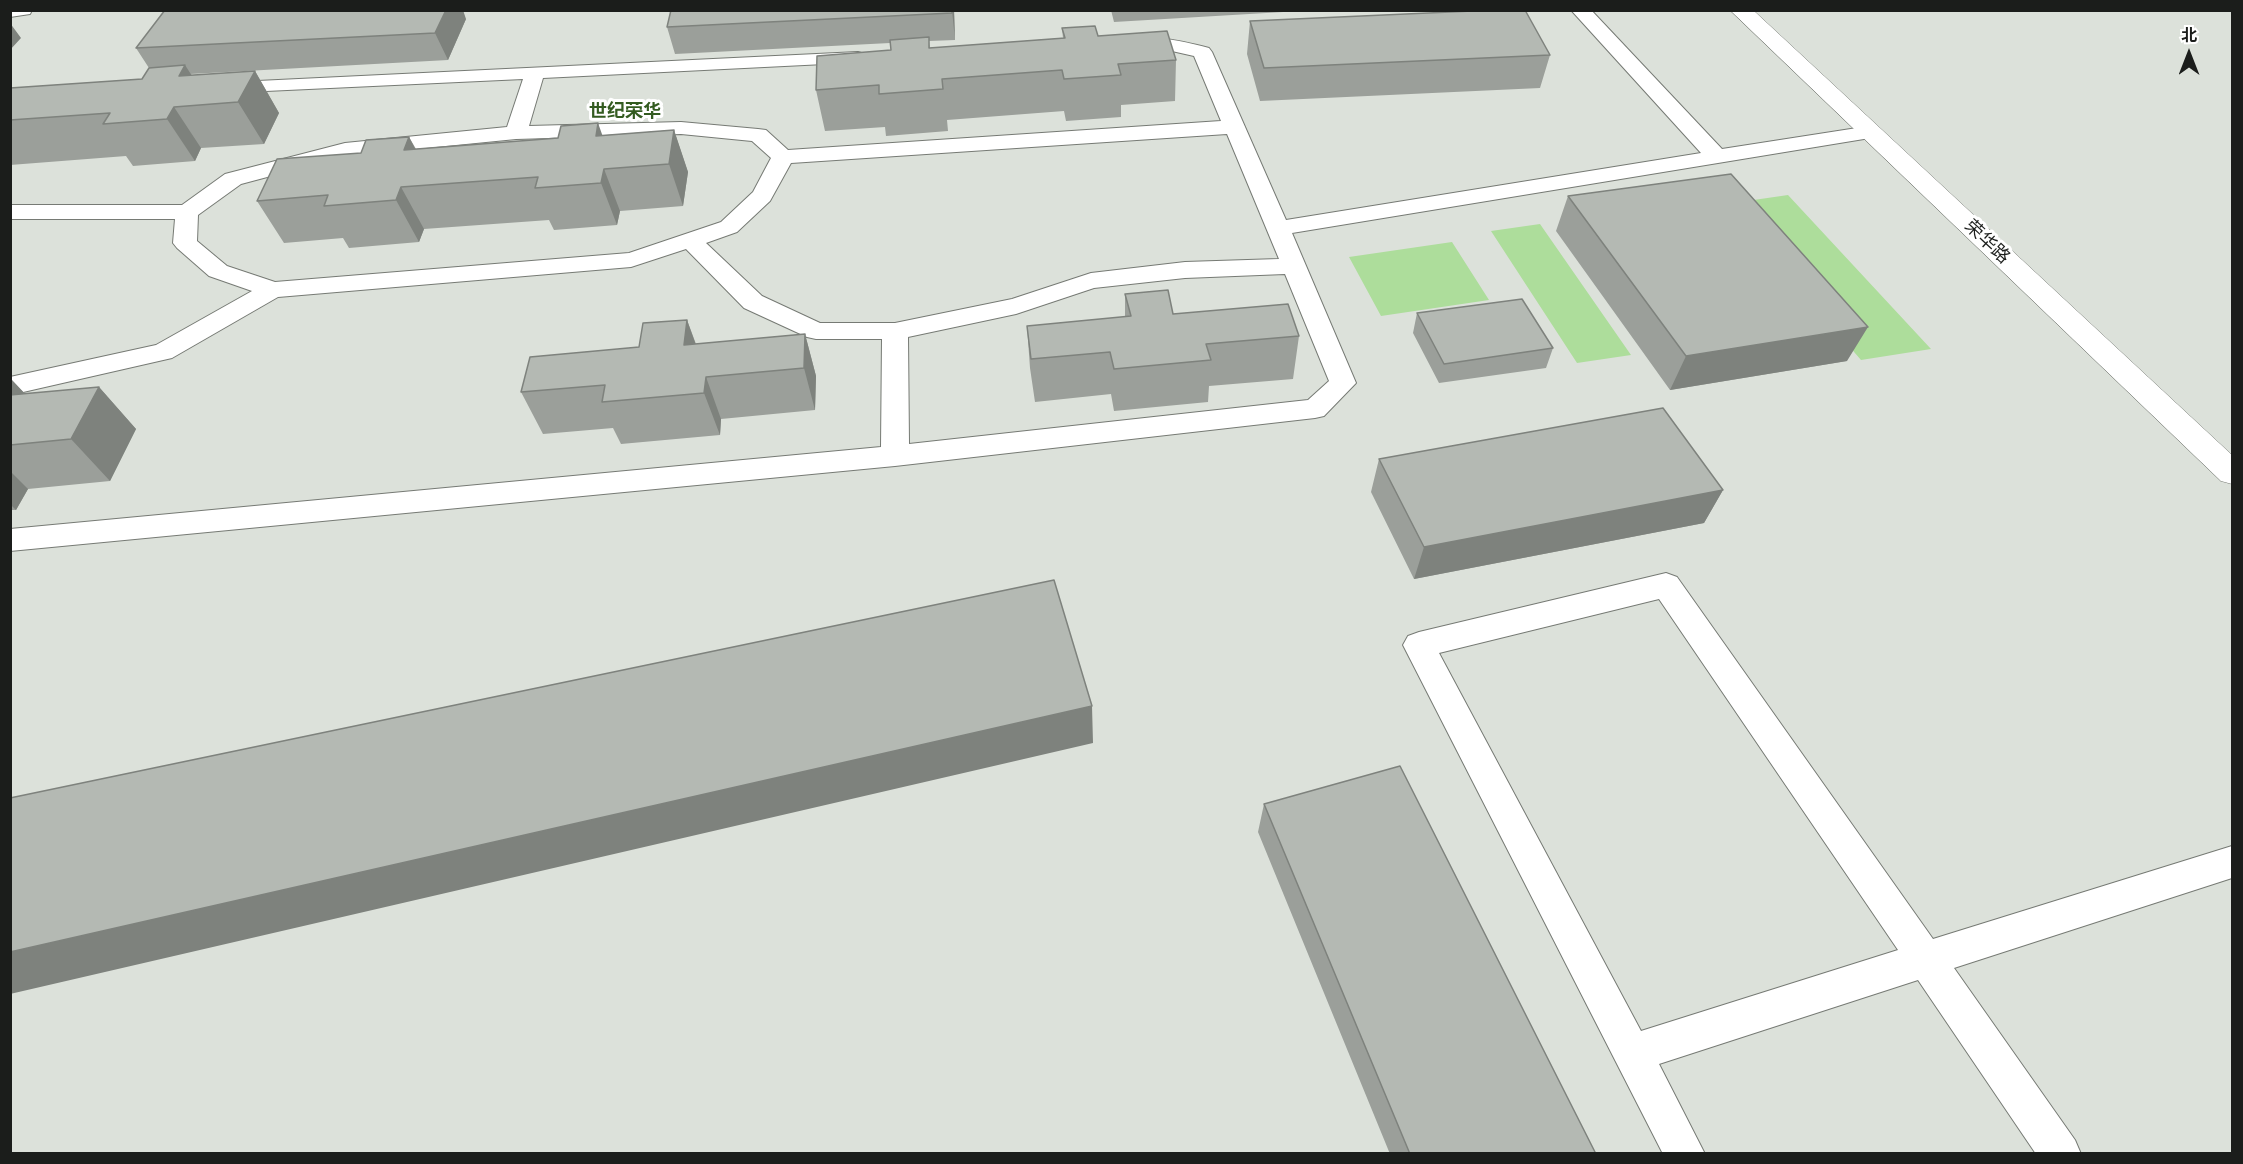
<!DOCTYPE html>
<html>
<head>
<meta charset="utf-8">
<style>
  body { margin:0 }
  #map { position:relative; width:2243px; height:1164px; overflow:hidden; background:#dce1da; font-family:"Zilla Slab","Noto Sans SC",serif }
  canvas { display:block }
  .frame { position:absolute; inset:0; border:12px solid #1b1d1b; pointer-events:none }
  .north { position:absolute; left:2159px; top:24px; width:60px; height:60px; -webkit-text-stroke:4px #fff; paint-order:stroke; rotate:0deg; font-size:16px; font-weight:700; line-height:24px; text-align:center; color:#1b1d1b }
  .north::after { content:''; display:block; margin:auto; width:21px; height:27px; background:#1b1d1b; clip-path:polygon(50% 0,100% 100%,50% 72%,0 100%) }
</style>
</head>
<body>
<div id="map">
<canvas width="2243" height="1164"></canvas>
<div class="frame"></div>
<div class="north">北</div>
</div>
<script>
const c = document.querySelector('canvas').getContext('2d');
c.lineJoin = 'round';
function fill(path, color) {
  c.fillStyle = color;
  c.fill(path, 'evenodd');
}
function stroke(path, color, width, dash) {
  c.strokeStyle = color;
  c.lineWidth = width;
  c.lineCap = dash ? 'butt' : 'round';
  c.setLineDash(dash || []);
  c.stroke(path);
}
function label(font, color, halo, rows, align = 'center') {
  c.font = font + ' "Zilla Slab","Noto Sans SC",serif';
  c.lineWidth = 6;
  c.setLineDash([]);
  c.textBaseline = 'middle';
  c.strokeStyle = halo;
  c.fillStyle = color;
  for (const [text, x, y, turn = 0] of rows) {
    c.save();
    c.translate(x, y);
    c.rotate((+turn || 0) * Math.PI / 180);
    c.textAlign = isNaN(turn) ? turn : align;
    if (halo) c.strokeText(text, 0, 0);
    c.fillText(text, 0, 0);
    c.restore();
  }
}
const green = new Path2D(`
  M1788,195L1931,349L1861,360L1726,204Z
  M1540,224L1631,355L1577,363L1491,231Z
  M1452,242L1489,300L1381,316L1349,257Z`);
const lane = new Path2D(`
  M10,10H32L30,14L10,17Z
  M1571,10H1591L1722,149L1870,126L1878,127L1881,132L1878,137L1870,138L1292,233L1356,383L1324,416L1315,418L895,466L10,551V529L881,447L882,339H816L807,337L744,308L686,249L631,267L278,297L172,358L10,395V377L156,345L252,291L209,276L177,248L173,243L175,219H10V205H182L225,174L345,143L507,127L523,79L223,93L216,91L213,87L216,83L858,52L865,54L868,58L865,62L543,78L529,126L681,122L758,129L766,130L788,150L1221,121L1194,56L1163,49H1124L1121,45L1124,41C1153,34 1181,41 1209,48L1212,52L1286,220L1701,153ZM681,134L752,141L771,158L753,192L721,222L629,253L275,282L227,266L197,241L198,215L241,184L346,156L516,139ZM1227,134L1279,259L1185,262L1091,273L1012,299L895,323H820L762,296L706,243L737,232L770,201L791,163ZM1285,274L1329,381L1308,400L909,444L908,337L1016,314L1094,288L1185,278Z
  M1666,573L1677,577L1933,939L2232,846V878L1954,968L2075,1140L2081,1154H2036L1918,980L1659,1064L1705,1154H1663L1403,645L1408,636L1419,632ZM1659,599L1898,950L1641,1031L1439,653Z`);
const secondary = new Path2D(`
  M1730,10H1753L2232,455V484L2221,481Z`);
const wall = new Path2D(`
  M954,10L955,40L929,41L930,48L1063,38L1062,28L1098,36L1176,60L1175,101L1121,105V117L1066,121L1064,111L947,120L948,131L886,136L885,127L825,131L816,90L891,50L890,43L675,54L667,27Z
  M1111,10H1317L1114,22Z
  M466,19L448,60L190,74L192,75L255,71L279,113L264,144L201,148L195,161L133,166L126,156L10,165V88L142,79L149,68L136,48Z
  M1250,21L1550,55L1540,88L1260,101L1247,54Z
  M674,130L688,172L683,206L620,211L617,225L554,230L549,220L424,229L419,242L349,248L343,238L284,243L257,201L361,153L409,137L416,149Z
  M1568,196L1847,361L1670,390L1556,231Z
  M1125,294L1173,314L1299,336L1293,379L1209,386L1208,402L1114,411L1111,394L1035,402L1030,368L1027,326L1125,317Z
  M1417,313L1553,348L1546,368L1439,383L1413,333Z
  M687,320L696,344L805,334L816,376L815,410L721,419L720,435L621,444L613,428L543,434L521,392L639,347Z
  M10,378L25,394L99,387L136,429L110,481L28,489L16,510H10Z
  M1379,459L1723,490L1704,523L1414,579L1371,492Z
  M1264,804L1596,1154H1390L1258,832Z`);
const shadedWall = new Path2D(`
  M446,10H463L466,19L448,60L435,33Z
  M952,10H954L955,40Z
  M10,23L21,38L10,50Z
  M185,65L210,104L179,76Z
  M255,71L279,113L264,144L238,102Z
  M174,107L201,148L195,161L167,119Z
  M598,123L613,165L596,136Z
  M674,130L688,172L683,206L669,164Z
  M409,137L431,179L404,150Z
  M604,169L620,211L617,225L601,183Z
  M401,187L424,229L419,242L396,200Z
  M687,320L702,362L684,345Z
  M1868,327L1847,361L1670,390L1686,356Z
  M805,334L816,376L815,410L804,368Z
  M706,377L721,419L720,435L704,393Z
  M10,378L49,419L10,409Z
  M99,387L136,429L110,481L71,439Z
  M10,471L28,489L16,510L10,504Z
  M1723,490L1704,523L1414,579L1424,547Z
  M1092,706L1093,743L10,994V952Z`);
const building = new Path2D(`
  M165,10H446L435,33L136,48Z
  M671,10H952V13L667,27Z
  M1495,10H1525L1550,55L1264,68L1250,21Z
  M1095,26L1098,36L1167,31L1176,60L1118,64L1121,75L1064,79L1062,70L942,79L943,89L879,94V85L816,90L817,56L891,50L890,40L929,37V48L1065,38L1062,28Z
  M185,65L179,76L255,71L238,102L174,107L167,119L103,124L110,113L10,120V88L142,79L149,68Z
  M598,123L596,136L674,130L669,164L604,169L601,183L535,188L538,177L401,187L396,200L324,206L328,195L257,201L277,159L361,153L366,140L409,137L404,150L558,138L561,126Z
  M1731,174L1868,327L1686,356L1568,196Z
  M1168,290L1173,314L1288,304L1299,336L1206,344L1211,360L1114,369L1110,352L1031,359L1027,326L1131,316L1125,294Z
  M1522,299L1553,348L1444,364L1417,313Z
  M687,320L684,345L805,334L804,368L706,377L704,393L602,402L605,385L521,392L530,357L639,347L643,323Z
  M99,387L71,439L10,445V395Z
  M1663,408L1723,490L1424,547L1379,459Z
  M1054,580L1092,706L10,952V798Z
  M1400,766L1596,1154H1410L1264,804Z`);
const farNeighbourhoodnames = [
  ["世纪荣华",625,112]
];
const farStreetnames = [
  ["荣华路",1987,242,43]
];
fill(green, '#addd9b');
stroke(lane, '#767a74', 2);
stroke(secondary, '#767a74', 1);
fill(lane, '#fff');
fill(secondary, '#fff');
fill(wall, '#9b9f9a');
fill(shadedWall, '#7e827d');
fill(building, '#b4b9b3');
stroke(building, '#7e827d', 1.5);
label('bold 18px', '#335b20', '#fff', farNeighbourhoodnames);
label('18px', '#1b1d1b', '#fff', farStreetnames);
</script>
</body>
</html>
